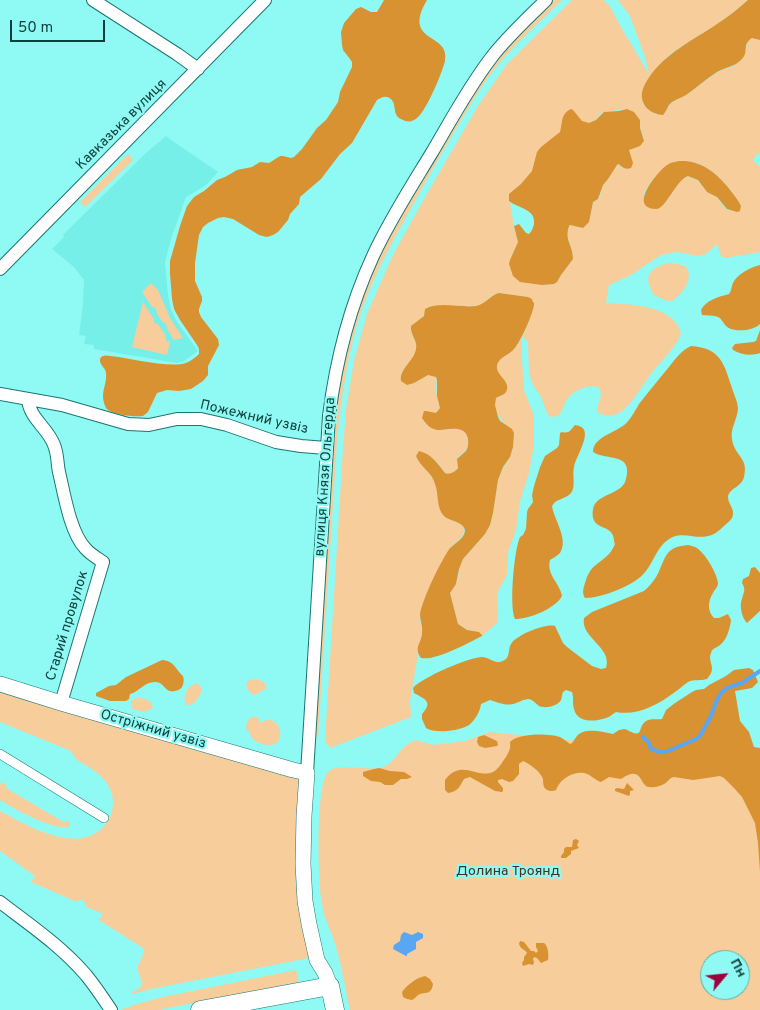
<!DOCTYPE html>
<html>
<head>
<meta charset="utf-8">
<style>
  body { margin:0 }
  #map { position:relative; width:760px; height:1010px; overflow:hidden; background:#8ffaf3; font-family:Overpass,sans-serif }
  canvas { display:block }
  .north { position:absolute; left:700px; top:950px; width:50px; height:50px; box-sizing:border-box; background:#8ffaf3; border:1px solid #5bafaa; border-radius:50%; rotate:62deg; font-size:14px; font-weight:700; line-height:20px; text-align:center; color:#0e3e3c }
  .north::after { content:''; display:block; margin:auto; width:18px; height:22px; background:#a0013e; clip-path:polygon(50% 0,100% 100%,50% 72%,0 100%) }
  .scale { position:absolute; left:10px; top:20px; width:95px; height:22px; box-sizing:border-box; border:2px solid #0e3e3c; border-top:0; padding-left:6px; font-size:15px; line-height:18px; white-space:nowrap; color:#0e3e3c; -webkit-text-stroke:4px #8ffaf3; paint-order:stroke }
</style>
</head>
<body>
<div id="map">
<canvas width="760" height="1010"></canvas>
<div class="north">Пн</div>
<div class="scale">50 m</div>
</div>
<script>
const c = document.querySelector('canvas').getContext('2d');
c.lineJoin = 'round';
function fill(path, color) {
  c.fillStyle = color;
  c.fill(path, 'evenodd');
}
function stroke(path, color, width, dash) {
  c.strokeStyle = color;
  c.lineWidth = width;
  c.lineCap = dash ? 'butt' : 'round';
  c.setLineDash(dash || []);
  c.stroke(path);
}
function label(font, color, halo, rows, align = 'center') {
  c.font = font + ' Overpass,sans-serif';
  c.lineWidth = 4.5;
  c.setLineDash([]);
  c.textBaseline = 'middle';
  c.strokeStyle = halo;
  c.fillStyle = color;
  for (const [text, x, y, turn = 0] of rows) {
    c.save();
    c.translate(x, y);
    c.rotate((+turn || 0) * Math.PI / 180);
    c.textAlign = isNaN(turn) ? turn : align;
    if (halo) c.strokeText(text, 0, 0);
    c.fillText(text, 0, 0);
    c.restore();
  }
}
const built = new Path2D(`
  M166,136L174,142L218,172L205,186L186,197L172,236L165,262L168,295L171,309L177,322L198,351L184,361L177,363L94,349V345L84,344L86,336L79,335L83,304L84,280L74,267L52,249L64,237L63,235L147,152Z`);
const green = new Path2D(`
  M554,0H562C538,24 511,47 491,74C472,100 457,128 441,155C428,177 416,199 404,221C385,255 368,288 357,325C346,363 341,402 337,441L318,739L315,733L336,406L347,346L365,287L387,241L475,90L512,42Z
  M572,0H603L609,5L622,29L649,74L645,57L630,16L618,0H748C739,8 730,15 720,22C705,33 687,42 672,53C660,63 635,88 644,104C647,111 657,115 663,115L671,103L689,93L714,74L724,69L732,67L742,59L746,51L747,42C751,37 754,37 760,40V155L758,153L753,160L760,167V252L725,258L721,256L717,244L706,254L698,256L677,252L661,255L631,275L609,285L606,303C629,304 674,305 681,333C677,347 660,362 651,374C642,385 634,402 622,411C615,417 604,417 597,412C597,402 605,395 598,387C589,384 574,390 568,398C564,403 563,411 558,416L551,417L548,415L541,397L533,385L529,374L528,342L522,336V360L524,390L534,416V445L529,473L520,501L516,530L508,552L507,575L497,593L498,611L497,623L482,636V635L473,631L467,630L458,624L450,593L458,580L459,569L463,559L485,534L490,525L493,513L498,480L501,472L510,457L512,452L514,433C504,423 492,414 496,398L502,395L506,390C507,379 495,375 497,365C499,357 509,355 514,349C523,339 530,319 534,306L528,297L499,293L490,297L486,302L482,305L474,306H444L425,313L419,321L412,334C422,354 411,358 401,374L414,383L428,375L436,377C437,382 436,385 436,390C437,397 439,402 440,408L436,413H432L425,423C428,425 431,428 435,429C443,432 460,426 465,432C469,437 469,447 465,451C464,453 461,454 459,456C454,462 462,468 452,473C448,475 449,474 445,473L437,462L425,452L429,473L436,484L444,516L462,525L464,528C464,539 456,541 450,548L424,602L421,613L420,619L422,631V636L417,651L418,654L410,701L411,717L330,748L325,741L343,449L346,410L354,361L367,314L393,255L424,199L478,106L507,64ZM624,109L636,114L640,120V128L644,138L642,144L629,150L632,160L624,169L617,164L608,179L603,185L599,199L593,202L589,222L580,228L573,225L569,226C564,241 573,244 573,259L561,275L557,282L548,285L529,283L510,267V260L518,242L514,228L510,201L573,130L596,120L601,113ZM679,161C702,161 712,170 727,186C732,193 738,199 741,206L729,211L724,207L715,195C702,193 704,180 688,176L681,180L664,204L645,202C644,199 644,197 644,194C648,182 667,163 679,161Z
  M128,154L133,160L85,207L80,202Z
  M670,263C675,264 682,264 686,267C695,279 681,295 672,301H667L654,295C642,277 650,266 670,263Z
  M151,283L158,290L170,318L183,338L174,340L166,327L167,326L164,322L163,323L156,312L157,311L154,307H152L142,292Z
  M143,302L154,319L153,320L156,324H158L166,336L165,337L167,342L169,341L170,342L167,355L132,347Z
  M257,679L264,682L267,688L255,695C249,693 248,690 246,684L249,680Z
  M196,683L201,687L202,691C198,698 195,706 186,705C182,696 187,687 196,683Z
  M0,689L205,753L209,751L300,777L298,900L303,930L309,958L151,989L133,994L132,992L139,989L142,984L141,979L137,969L144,952L143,948L99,920L103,914L85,906V903L83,900H78L77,902L31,882L35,876L0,851V811C28,826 80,857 106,824C113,815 115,802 111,791C107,780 97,772 87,766C84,764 80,762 77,760C75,758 73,754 71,751L0,722Z
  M136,698C143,698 151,699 153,707C147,714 140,711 132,709L131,701Z
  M252,717H257L259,719L260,723C282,708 291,753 262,744C254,742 251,738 249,731H247L246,725L249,719Z
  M490,732L616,745L760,755V1010H350C345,989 342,967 336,947C332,932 324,919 322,904C318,883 315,786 328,772C337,762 371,772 383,767C394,763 397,753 405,746C408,744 412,742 415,740L433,745L465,741ZM710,960H740V990H710Z
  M2,782L7,786L6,788L65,823L67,820L70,823V826C57,833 13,808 0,800V785Z
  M296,970L299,982L158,1010H121L137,1004L163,997Z`);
const forest = new Path2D(`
  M384,0H427C401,44 451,32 445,61C442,73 427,109 418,117C413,122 407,123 401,119C392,115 397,105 391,99C386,95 382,97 377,100L352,143L340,154L321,179L300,197L299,204L290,214L288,220L278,232L273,235L267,237L259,235L233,219L224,217L218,218L208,223L203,227L199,235L195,263V281L202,297V301L199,309V312L201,317L218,339L219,345L208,366V375L203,381L191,389L179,391L167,390L157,393L148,412L143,416C135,417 111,415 106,408C104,404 103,400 103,396C103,389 107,381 106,373C106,368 99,365 100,359C101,355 107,355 110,356C130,358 163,367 182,364C188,363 194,359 199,354V349L197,345L180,320L174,309L172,299L170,274V261L180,226L187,206L194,197L204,191L217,180L225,177L237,170L252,167L260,162L269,163L280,156H283L291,158L294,157L302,149L317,128L326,120L338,102L340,92L352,67V62L350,59L343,50L342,45L341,32L344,23L356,9L361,7L371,12H377Z
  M748,0H760V40L752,38C741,45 750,52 741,60C734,67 726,67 717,72C706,79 696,88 686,95C681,98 673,100 669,105C667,108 666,112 663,115C657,115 647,111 644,104C639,95 643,87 648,79C665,53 692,41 717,24C728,17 738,9 748,0Z
  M571,109L573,110L582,121L589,123L596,120L604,112L619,111L627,109L634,112L640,120V128L644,141L640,146L629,150L633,163L631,168C624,170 623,167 618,164L617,165L608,179L603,185L598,199L593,202L589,222L583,228L570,225L569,226C564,241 573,244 573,259L561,275L557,282L554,284L542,285L520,282L513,276L509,264L510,260L518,242L514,226L519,224L526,233L529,234C532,231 533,228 534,224C536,209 518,208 509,201V194L521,184L532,171L537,152L541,147L560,132C563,123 560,114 571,109Z
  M679,161C700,160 714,171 727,186C732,193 738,199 741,206L740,211L737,212L727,209L717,197L707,192L698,180L688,176C676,180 666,209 656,209C627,208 658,171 667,165C671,162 675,162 679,161Z
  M760,265V324C753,331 733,333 726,326C723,323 722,319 718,317C714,315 707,316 702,315L701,310C706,300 718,297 729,294C732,290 731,287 733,283C737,274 751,267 760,265Z
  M499,293L528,297L532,299C532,301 533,302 534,303C535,310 520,343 514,349C510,354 503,356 499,361C490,374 513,380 506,392C504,395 499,396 496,398L495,405L498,417L500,421L512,429L514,433L513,447L510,457L503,467L498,480L493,513L490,525L485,534L463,559L459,569L456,584L450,593L458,624L467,630L479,632L482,635V636C468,643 436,661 421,658C413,647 422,643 422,633C423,626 420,620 420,614C423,598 439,565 448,551C452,544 464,540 465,531C465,522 449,521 444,516C436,508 439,494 435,484C432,472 420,467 416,456L419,451C432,454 437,463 445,473C449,475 455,472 458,468L457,459C460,456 463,454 466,451C470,445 469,432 461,430C446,425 435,439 422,418L424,411H426L436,413L440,408L437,396V380L436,377L428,375L414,383L407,385L401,381C399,369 414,361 416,349C418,341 410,335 411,326L424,316L425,309C439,301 461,308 476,306C486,304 489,296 499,293Z
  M760,330V353C752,356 741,355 733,350L732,348L735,344L753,342L756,341Z
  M691,346C721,348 724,364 732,388C734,395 738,402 738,409C737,420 730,429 732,439C734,456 749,457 744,477C742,487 729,488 728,497C728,505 736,509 732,518C730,521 726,524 724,526C719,531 714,535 708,536C692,540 680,528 664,543C656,551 653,562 646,571C636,585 602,598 585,598C582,593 583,589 585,583C587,576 590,569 597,564C603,559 610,555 613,548C615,545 615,544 614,541C614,522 589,533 593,509C596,493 623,495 626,479C633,452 607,461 593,452C593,435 620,433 629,420C633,415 636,409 639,404C649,391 659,379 669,367C675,359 682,350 691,346Z
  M575,425C597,427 576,455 574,467C572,475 576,487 571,493C565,500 556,498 552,506C554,520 569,539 560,553C557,556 553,558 550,560C546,575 560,583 562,596C555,609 529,619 515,619C509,607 514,550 520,537L523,535L526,529L527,512L528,509L531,505L533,502L532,495L534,486L540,467L545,456L557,448L559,445L560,433L562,432C570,434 570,430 575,425Z
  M688,545C691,546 693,546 695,547C704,551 717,573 718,583C718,587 715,589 713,593C708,601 707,611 714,618H719L728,614L731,620C730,628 727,640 720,645C717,648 712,648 711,653C707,663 718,667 707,679C701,681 694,679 688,682C683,685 680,689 675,692C658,705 637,716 616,712C612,714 610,717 606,718C595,722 577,723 574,709C572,703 574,698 572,692L566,690L563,692C562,694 562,697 561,700C558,706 545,709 539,706C535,703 533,700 529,699C523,699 518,703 513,704C504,706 498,702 490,700L481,704C480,712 475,720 469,725C460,731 435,734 426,728L422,719V714C434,701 424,699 414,693L413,688C421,678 469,657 482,657C488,657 494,663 500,662C512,659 507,650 511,644C516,635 546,623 555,626L563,643L567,647L592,666L601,669L606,668C613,647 580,638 584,618L592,612L644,591C651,585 657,577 660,569C667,553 668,547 688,545Z
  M755,567L760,573V611L747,623C742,618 739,606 742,599C744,591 746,590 742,583L743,579L749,576L751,568Z
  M162,660C175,661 175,669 183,676C184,680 184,683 182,687C180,690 178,690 175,691C165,694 164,681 155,682C144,682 139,692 130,694L129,699L126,701H110L96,696V693L109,686L116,685L126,677Z
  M749,668L753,670L758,682L752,688L735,691L740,721L749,732L754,747L760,748V872L758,843L755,823L742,797L734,788L724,778L720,776L693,780L674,777C669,778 669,781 664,784C661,786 653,788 649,787C639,786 643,764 621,779L609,777L601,782C595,780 592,776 587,774C579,770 565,776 560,783C558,785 557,788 556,790C552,792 546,791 544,787C543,784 543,781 543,779C540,771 530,764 523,761L519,764V774L513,781L509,782L502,779L498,780V782L503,788V791L502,792L495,791L470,777L464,779C459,787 459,791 448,793L445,790V780C461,758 477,779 493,772C499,769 502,762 506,757C509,751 511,749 510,742C518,733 549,733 560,737C564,739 567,742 570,744L572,743C574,741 575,738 577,736C585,727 603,732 613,734L619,730L625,729C646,740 636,728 646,721C652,718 657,720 662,719L666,710L675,703L692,692L696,690L704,689L709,685L726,676L734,670Z
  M484,735L497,741L498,745L497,746L485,748L479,746L477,742L478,737Z
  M379,768L390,771L404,772L412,777L407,779H401L393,785H385L380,782L371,781L363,776V772L374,769Z
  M627,783L634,790L630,791V794L629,796L615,791V789L617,788L624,789Z
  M576,839L579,841L577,845L579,848L571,851V854L566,858H561V856L564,852V849L566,847H572L573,840Z
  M520,941L524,942L531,951H534L536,953L538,951L536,947V943H544C548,946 549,954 548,960L541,963L537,958L534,957L533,959L534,962L533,965L529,964L523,966L522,963L524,960V957L527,953C525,949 521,950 519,944Z
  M425,976L430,979L433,984C431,996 426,991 418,995C416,997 414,999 412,1000L407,999L403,997L402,992C407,985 416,978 425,976Z`);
const water = new Path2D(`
  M404,932L412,935L418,932L423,934V938L416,942V949L407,954V956H406L393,949L394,945L400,941L401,935Z`);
const stream = new Path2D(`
  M643,737L649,743L651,749L660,752H665L673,749L696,739L700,736L711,716L716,702L721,693L727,688L742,683L760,671`);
const pedestrian = new Path2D(`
  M0,754L104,818`);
const minor = new Path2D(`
  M93,0L177,54L198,69
  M0,269L265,0
  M0,394L62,405L128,424L149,425L177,419H201L227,425L276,442L301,446L326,448
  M28,399C29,418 48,428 54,445C58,454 57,463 59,472C64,493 70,532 85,548C90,554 97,558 103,562L61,703
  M307,773L329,416C336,360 349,308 373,256C389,221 411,187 431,154C450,122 468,88 491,58C507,37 527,19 546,0
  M0,902C30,925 61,946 86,975C95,986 103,998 111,1010`);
const tertiary = new Path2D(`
  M0,684L61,703L293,770L307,773L304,816L303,864L305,901L309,924L317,960L325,973L330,986`);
const secondary = new Path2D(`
  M200,1010L330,986L335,1010`);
const streetNames = [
  ["Кавказька вулиця",122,125,-45],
  ["Пожежний узвіз",254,418,13],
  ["вулиця Князя Ольгерда",326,477,-86],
  ["Старий провулок",68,626,-73],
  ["Остріжний узвіз",153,730,16]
];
const parkNames = [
  ["Долина Троянд",508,872]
];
fill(built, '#75efe8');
fill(green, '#f7cd9c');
fill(forest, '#d89232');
fill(water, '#59a6f3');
stroke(stream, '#59a6f3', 4);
stroke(pedestrian, '#1c7571', 10);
stroke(minor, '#1c7571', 14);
stroke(tertiary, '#1c7571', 16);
stroke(secondary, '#1c7571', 19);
stroke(pedestrian, '#fff', 9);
stroke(minor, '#fff', 12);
stroke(tertiary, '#fff', 15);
stroke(secondary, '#fff', 18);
label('14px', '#0e3e3c', '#8ffaf3', streetNames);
label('14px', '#43321e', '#8ffaf3', parkNames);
</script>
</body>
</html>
